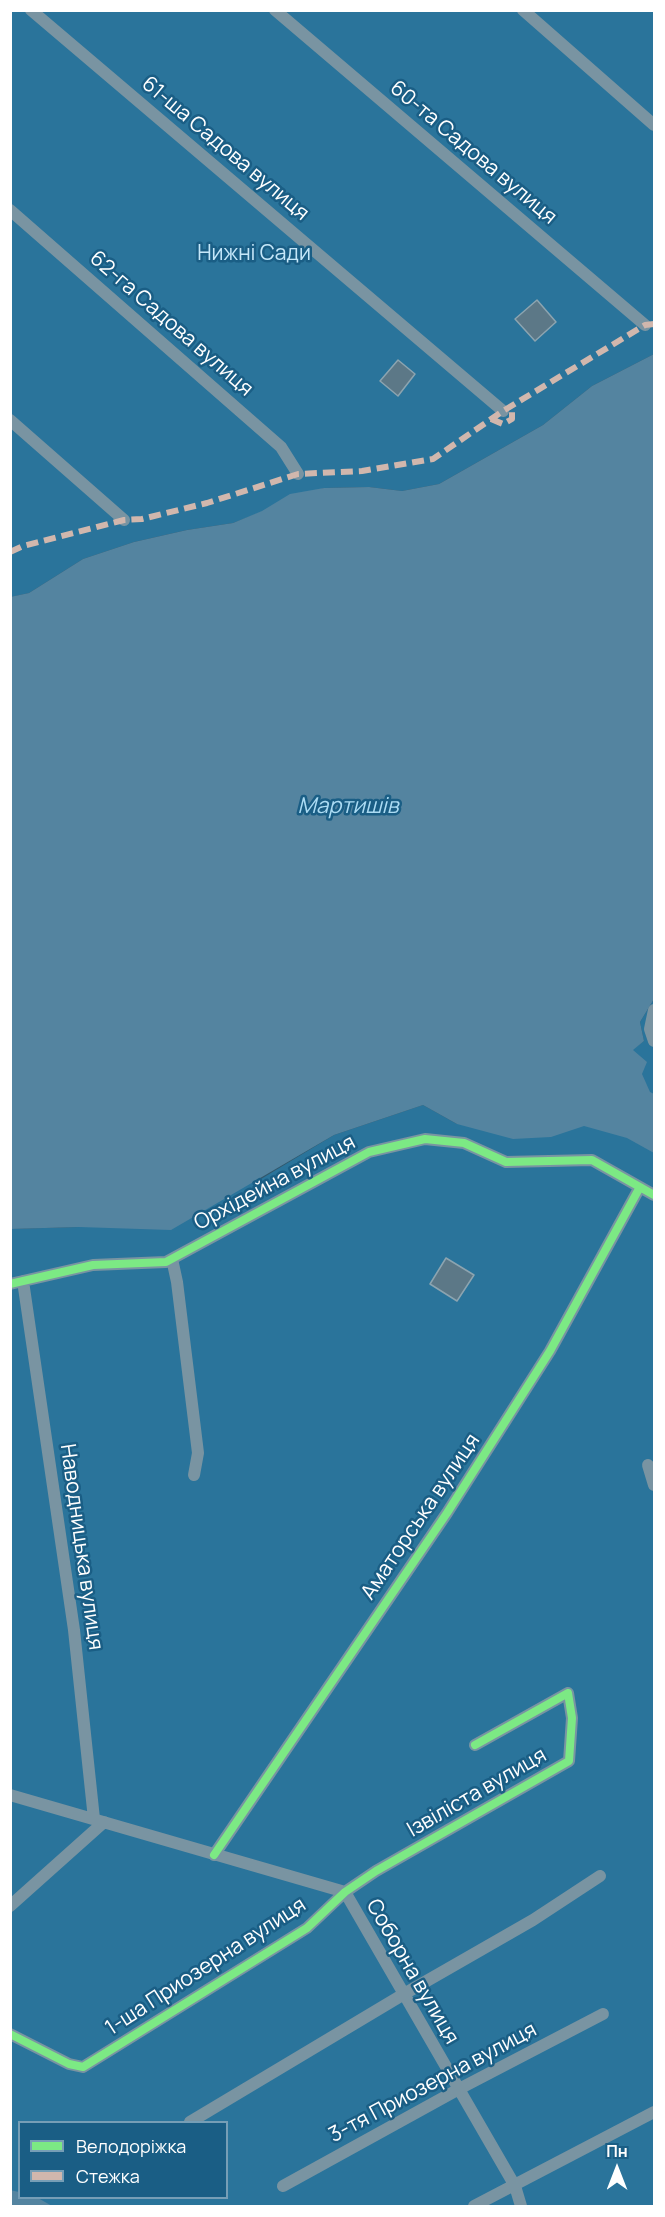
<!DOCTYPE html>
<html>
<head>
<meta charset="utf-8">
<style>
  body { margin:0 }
  #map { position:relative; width:665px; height:2217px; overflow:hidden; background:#32586c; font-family:Manrope,sans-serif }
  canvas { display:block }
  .frame { position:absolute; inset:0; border:12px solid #fff; pointer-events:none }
  .legend { position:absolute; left:18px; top:2121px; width:210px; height:78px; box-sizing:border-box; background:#1a5e85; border:2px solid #769eb6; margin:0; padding:8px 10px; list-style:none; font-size:18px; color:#fff }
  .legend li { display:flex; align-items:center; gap:12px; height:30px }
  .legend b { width:30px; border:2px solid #769eb6 }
  .north { position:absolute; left:587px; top:2139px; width:60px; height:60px; -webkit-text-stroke:4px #1a5e85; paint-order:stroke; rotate:0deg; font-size:16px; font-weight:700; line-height:24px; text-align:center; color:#fff }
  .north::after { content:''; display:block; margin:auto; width:21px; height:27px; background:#fff; clip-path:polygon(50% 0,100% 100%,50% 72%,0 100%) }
</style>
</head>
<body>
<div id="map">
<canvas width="665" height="2217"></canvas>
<div class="frame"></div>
<ul class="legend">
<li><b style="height:8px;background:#7ce984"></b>Велодоріжка</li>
<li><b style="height:8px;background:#d1b7ad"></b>Стежка</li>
</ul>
<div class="north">Пн</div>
</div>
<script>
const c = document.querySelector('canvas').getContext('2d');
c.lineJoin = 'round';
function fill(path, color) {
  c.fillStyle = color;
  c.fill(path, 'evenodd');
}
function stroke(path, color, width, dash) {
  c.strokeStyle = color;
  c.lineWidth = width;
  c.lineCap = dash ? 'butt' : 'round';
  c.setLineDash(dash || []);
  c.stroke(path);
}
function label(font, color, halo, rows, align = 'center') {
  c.font = font + ' Manrope,sans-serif';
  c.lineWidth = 5;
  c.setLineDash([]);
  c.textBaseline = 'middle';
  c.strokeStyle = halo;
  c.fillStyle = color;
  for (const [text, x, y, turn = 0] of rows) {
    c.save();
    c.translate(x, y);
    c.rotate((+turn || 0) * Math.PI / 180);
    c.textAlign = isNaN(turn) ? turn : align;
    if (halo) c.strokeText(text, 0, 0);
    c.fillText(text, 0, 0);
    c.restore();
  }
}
const green = new Path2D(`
  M11,11H654V354L592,386L543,425L439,484L402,491L369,487L324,488L233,523L187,530L134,542L83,559L29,593L11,597Z
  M654,999V2206H11L10,1229L79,1227L261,1179L334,1135L423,1105L457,1124L632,1050L644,1041L640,1022ZM20,2122H226V2198H20Z`);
const water = new Path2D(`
  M654,354V999L640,1022L644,1041L633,1050L647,1062L642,1074L650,1092L654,1094V1153L627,1138L584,1126L551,1137L513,1139L457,1124L423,1105L334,1135L171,1230L79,1227L11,1229L10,597L29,593L83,559L134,542L187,530L233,523L262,511L290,494L324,488L369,487L402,491L439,484L543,425L592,386Z
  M10,2190L19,2192L20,2198H38L52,2206H11Z`);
const building = new Path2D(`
  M537,300L556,322L535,341L515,319Z
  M398,360L415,374L398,396L380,381Z
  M446,1258L474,1275L457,1301L430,1284Z`);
const minor = new Path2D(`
  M31,10L503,411
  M275,10L645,325
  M523,10L654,125
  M10,210L281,447L298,474
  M10,420L124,520
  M654,1010L650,1029L654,1041
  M172,1259L177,1282L198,1453L194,1475
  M23,1281L74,1630L94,1819
  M10,1284L93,1265L166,1262L369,1152L425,1139L464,1143L506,1162L592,1160L654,1195
  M648,1465L654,1485
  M10,1795L345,1892L515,2186L521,2206
  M214,1855L447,1513L550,1351L640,1187
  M10,1906L104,1822
  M10,2034L69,2064L83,2067L307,1928L345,1892L376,1871L569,1761L572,1718L568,1693L475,1745
  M190,2122L404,1994L533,1920L600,1876
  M283,2186L459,2089L603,2014
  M474,2206L654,2112`);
const quiet = new Path2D(`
  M491,419L503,424L512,419V406
  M10,552L23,546L124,520L142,519L207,503L298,474L362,471L433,459L503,411L645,325L654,324`);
const cycleway = new Path2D(`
  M10,1284L93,1265L166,1262L369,1152L425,1139L464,1143L506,1162L592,1160L654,1195
  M214,1855L447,1513L550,1351L640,1187
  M10,2034L69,2064L83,2067L307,1928L345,1892L376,1871L569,1761L572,1718L568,1693L475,1745`);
const streetNames = [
  ["61-ша Садова вулиця",225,149,40],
  ["60-та Садова вулиця",473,153,40],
  ["62-га Садова вулиця",171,324,41],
  ["Орхідейна вулиця",275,1183,-28],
  ["Аматорська вулиця",421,1517,-56],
  ["Наводницька вулиця",81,1547,82],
  ["Ізвіліста вулиця",477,1793,-30],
  ["1-ша Приозерна вулиця",206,1967,-33],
  ["Соборна вулиця",412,1972,60],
  ["3-тя Приозерна вулиця",433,2083,-28]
];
const parkNames = [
  ["Нижні Сади",254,254]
];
const waterNames = [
  ["Мартишів",348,807]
];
fill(green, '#2a749b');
fill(water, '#5484a0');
fill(building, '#5c7887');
stroke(building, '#8ca4b0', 1.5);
stroke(minor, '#7994a2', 12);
stroke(quiet, '#d1b7ad', 6, [12, 6]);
stroke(cycleway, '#7ce984', 8);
label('21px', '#fff', '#1a5e85', streetNames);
label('21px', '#c5e7f9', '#1a5e85', parkNames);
label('italic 22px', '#abdbf3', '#1a5e85', waterNames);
</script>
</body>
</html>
